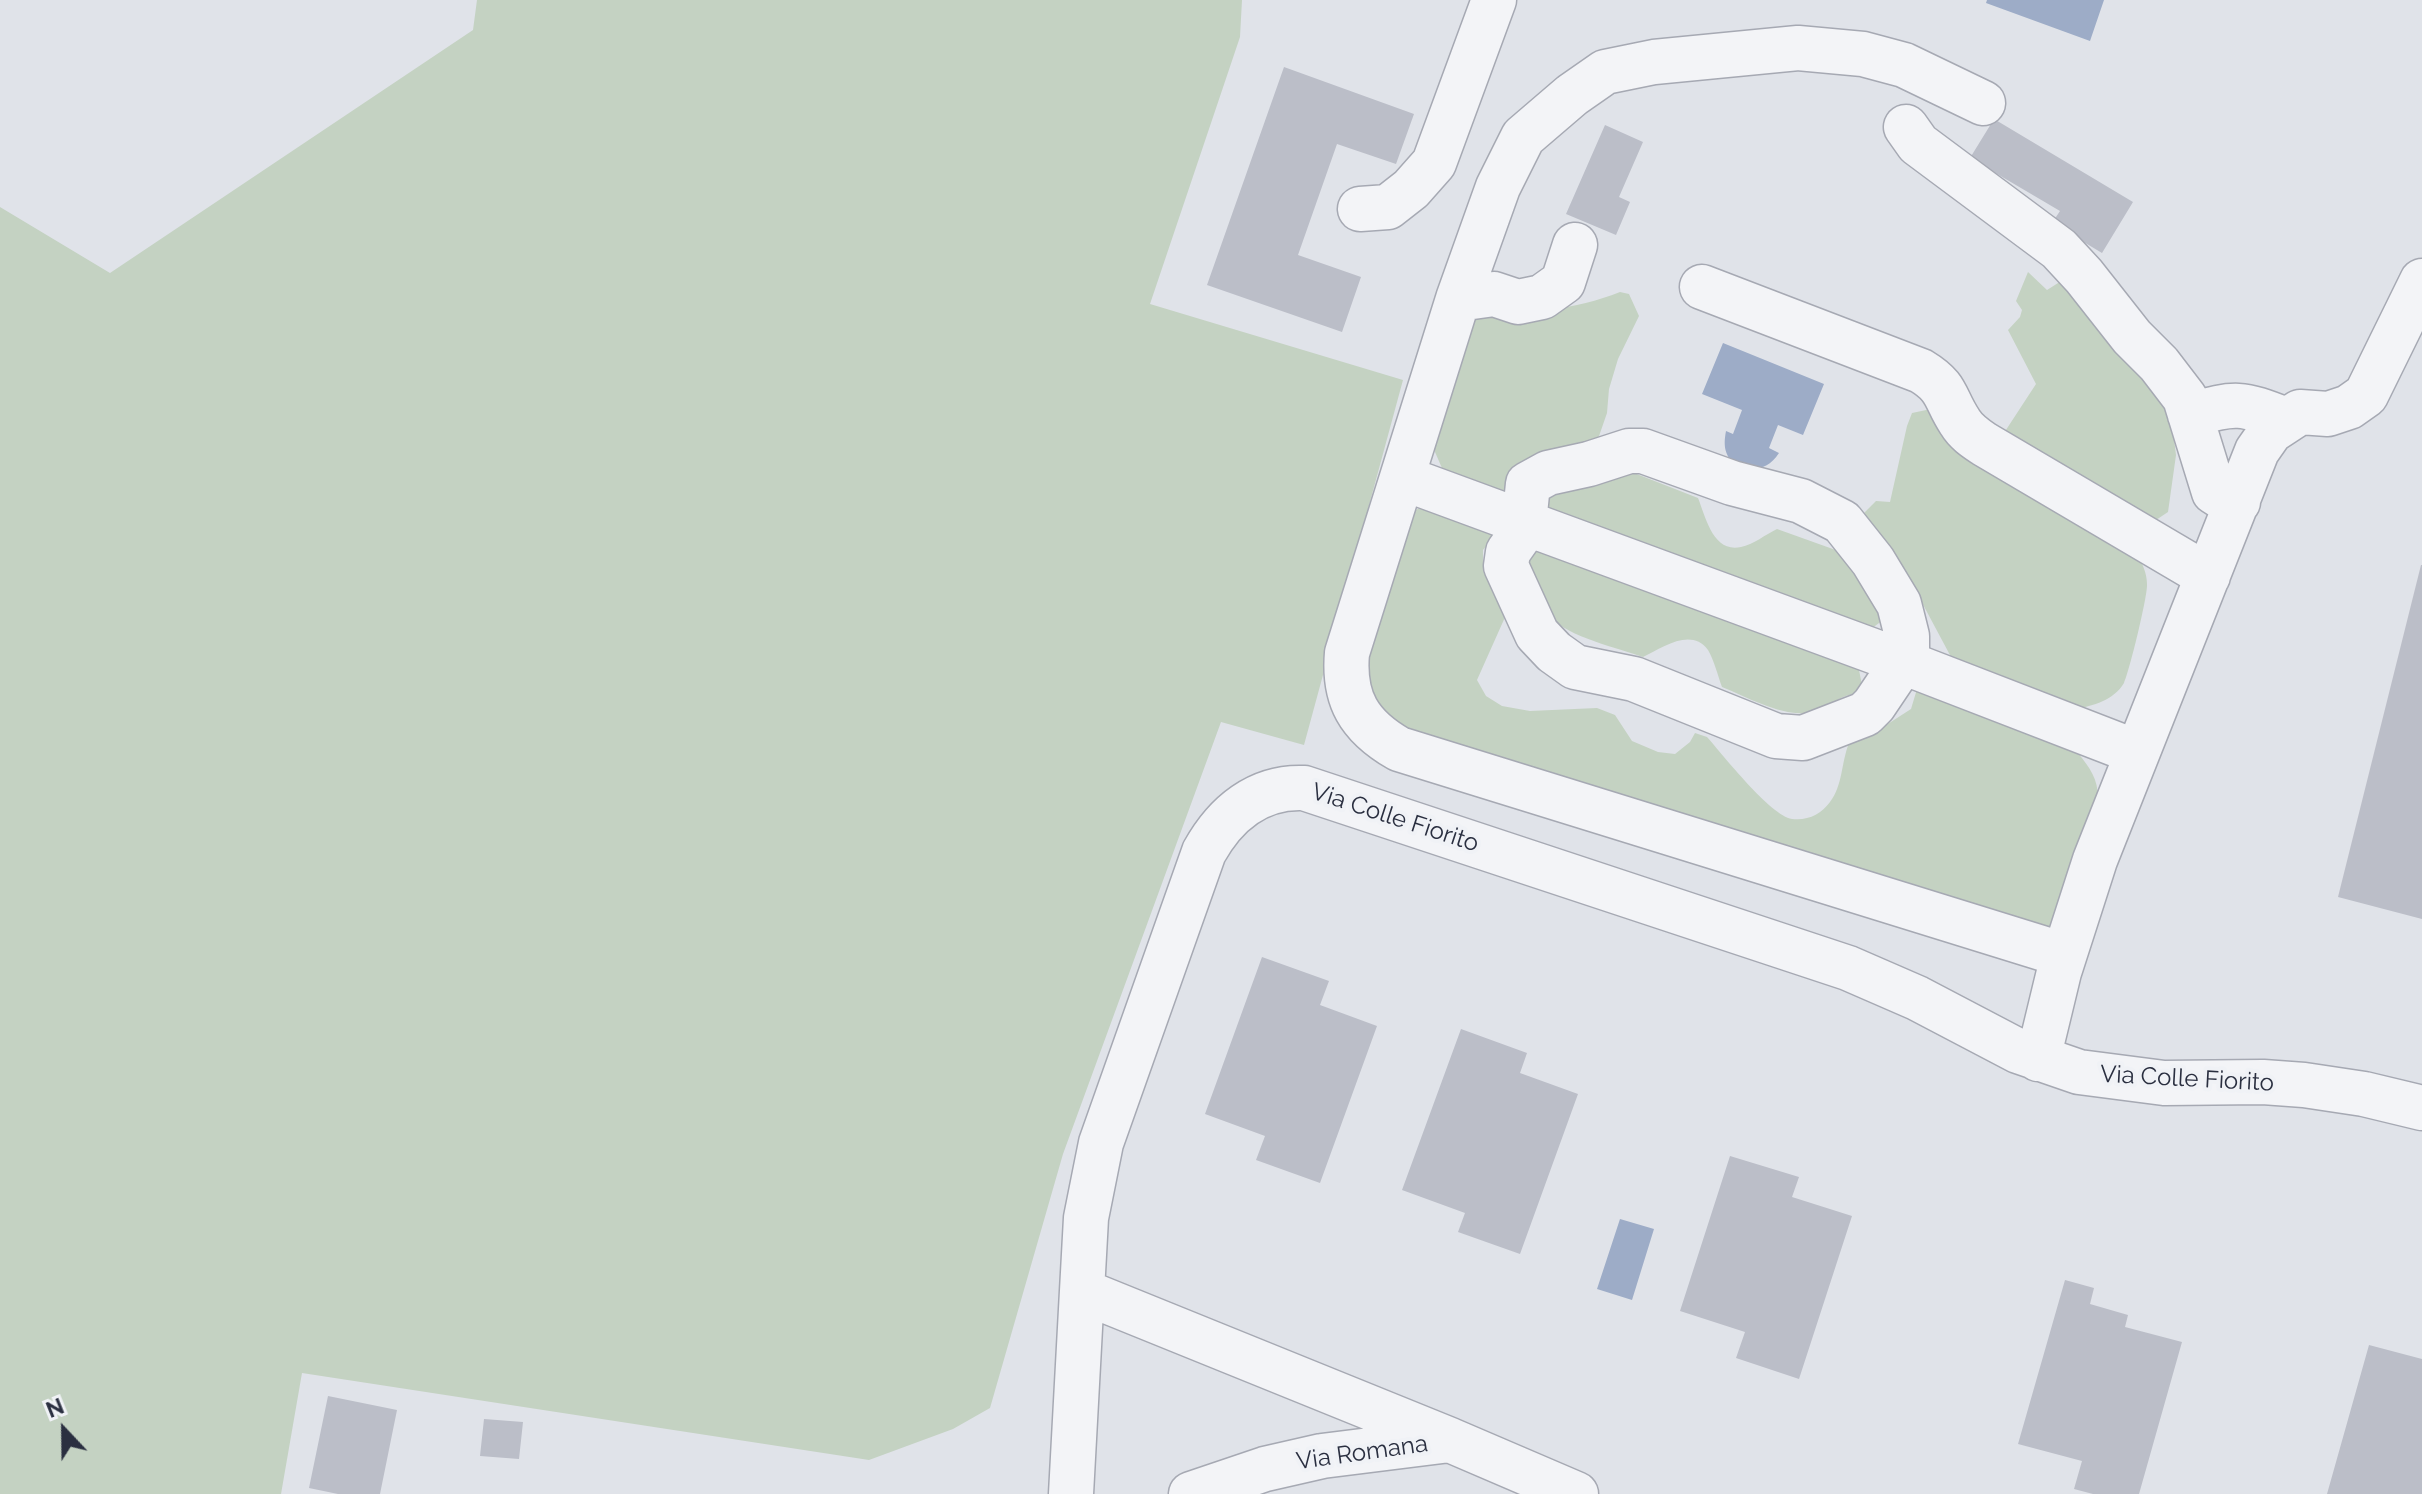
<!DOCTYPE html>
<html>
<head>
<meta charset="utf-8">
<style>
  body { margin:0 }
  #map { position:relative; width:2422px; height:1494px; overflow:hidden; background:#e0e3e9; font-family:Raleway,sans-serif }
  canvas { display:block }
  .north { position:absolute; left:24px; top:1390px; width:80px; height:80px; -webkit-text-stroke:6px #f0f2f6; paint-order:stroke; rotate:338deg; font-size:22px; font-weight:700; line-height:32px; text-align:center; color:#2a2f40 }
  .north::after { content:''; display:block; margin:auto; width:28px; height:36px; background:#2a2f40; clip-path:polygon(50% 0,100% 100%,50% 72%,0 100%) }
</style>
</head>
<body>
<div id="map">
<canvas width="2422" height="1494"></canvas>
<div class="north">N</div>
</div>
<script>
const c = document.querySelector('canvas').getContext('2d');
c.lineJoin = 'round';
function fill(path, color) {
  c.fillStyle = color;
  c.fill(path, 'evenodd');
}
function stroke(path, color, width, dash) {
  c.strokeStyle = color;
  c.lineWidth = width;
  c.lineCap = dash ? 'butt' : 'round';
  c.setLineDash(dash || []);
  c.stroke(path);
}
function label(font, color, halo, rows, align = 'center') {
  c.font = font + ' Raleway,sans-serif';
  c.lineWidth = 8;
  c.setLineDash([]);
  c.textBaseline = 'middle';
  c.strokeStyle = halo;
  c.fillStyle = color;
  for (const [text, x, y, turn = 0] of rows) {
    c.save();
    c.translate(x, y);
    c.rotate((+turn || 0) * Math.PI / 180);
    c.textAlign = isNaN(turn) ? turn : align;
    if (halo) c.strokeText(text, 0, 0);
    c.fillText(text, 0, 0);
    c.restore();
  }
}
const green = new Path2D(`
  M477,0H1242L1240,37L1150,304L1403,380L1304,745L1221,722L1063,1154L990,1408L953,1429L869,1460L302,1373L281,1494H0V207L110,273L473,30Z
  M2028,272L2047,290L2066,278L2164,394L2173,431L2176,455L2168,512L2156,520L2002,436L2036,384L2008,330L2020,317L2022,310L2016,301Z
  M1620,292L1629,294L1639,316L1618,359L1609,389L1607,413L1598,439L1508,500L1445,475L1435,452L1432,428L1463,329L1478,314C1527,314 1575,310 1620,292Z
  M1931,409L2137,554C2142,563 2147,573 2147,584C2148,595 2129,673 2124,683C2114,700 2093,706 2075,709L1951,657L1903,567L1861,516L1876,501L1890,502L1907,426L1912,413Z
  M1629,471L1698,498C1706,518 1713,553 1741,547C1753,545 1766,534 1777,529L1844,553L1883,620L1863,635L1547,509L1544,488Z
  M1421,507L1500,530L1483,550V567L1506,615L1477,680L1486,696L1502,706L1530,711L1597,708L1615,715L1632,741L1658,752L1675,754L1690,742L1695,733L1707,737C1723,755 1771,816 1792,819C1808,821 1821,814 1830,802C1843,785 1841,763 1849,743L1880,729L1911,709L1917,689L2078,753C2090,768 2098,779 2098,798L2051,927L2035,931L1414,733L1373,711L1358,688L1406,516Z
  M1538,549L1858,665L1863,690C1855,695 1847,694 1839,699C1834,702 1831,708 1825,710C1790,722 1754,700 1722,687C1718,676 1714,660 1708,650C1691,627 1662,648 1643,657C1621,649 1566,636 1552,618C1539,601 1532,575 1526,555Z`);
const water = new Path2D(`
  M1987,0H2104L2090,41L1986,3Z
  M1723,343L1824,384L1803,435L1778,425L1769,448L1779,453C1767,471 1756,469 1736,467C1725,455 1723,447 1726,431L1733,434L1742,410L1702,394Z
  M1620,1219L1654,1229L1632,1300L1597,1289Z`);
const building = new Path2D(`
  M1284,67L1414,114L1396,164L1337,144L1298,255L1361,277L1342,332L1207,285Z
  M1994,119L2133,202L2102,253L2052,223L2060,211L1970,158Z
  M1605,125L1643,142L1619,197L1630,202L1616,235L1566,214Z
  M2421,565H2422V919L2338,897Z
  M1262,957L1329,981L1320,1005L1377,1026L1320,1183L1256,1160L1265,1136L1205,1114Z
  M1461,1029L1527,1053L1520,1073L1578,1094L1520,1254L1458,1232L1465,1213L1402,1190Z
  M1730,1156L1799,1177L1792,1197L1852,1216L1799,1379L1736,1358L1745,1332L1680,1311Z
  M2065,1280L2094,1288L2090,1304L2128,1315L2125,1327L2182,1342L2139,1494H2093L2074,1489L2082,1461L2018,1444Z
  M2369,1345L2422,1359V1494H2327Z
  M328,1396L397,1410L380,1494H338L309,1488Z
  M484,1419L523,1422L519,1459L480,1456Z`);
const minor = new Path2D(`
  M1983,103L1904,65L1863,54L1798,48L1654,62L1605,72L1572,95L1523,137L1498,187L1458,299L1347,653C1343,699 1359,726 1399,749L2064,955
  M1906,127L1918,144L2059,249L2084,276L2132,337L2159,364L2185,398L2214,492L2225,499L2238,502
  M1360,209L1388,207L1411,189L1434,163L1494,0
  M1702,287L1921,371C1949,388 1944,398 1960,422C1966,432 1975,438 1984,444L2208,576
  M1458,299L1494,294L1518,302L1542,297L1563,282L1575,245
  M2190,415C2237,402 2240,402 2286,420
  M1629,451H1643L1732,483L1801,501L1842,522L1873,561L1899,604L1907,636V649L1903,662L1874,705L1865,714L1803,738L1776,736L1634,679L1575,667L1554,652L1537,634L1506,566L1508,552L1520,535L1524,523L1528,484L1548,473L1589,464Z
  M1403,478L1903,662L2136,752
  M2038,1059L2059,972L2095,860L2257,451L2271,431L2300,412L2328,414L2349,407L2366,395L2422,281
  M1450,1440L1082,1291L1086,1218L1101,1143L1204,852C1225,814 1258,786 1304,788L1848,968L1917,998L2018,1051L2079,1072L2164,1083L2263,1082L2304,1085L2364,1094L2422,1108
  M1071,1494L1082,1291
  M1191,1494L1265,1469L1322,1456L1450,1440L1576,1494`);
const streetNames = [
  ["Via Colle Fiorito",1395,818,18],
  ["Via Colle Fiorito",2187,1079,3],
  ["Via Romana",1362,1453,-8]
];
fill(green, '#c4d2c2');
fill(water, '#9dacc7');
fill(building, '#bbbec8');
stroke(minor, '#a6a9b3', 47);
stroke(minor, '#f3f4f7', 44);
label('24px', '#2a2f40', '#f0f2f6', streetNames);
</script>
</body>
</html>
